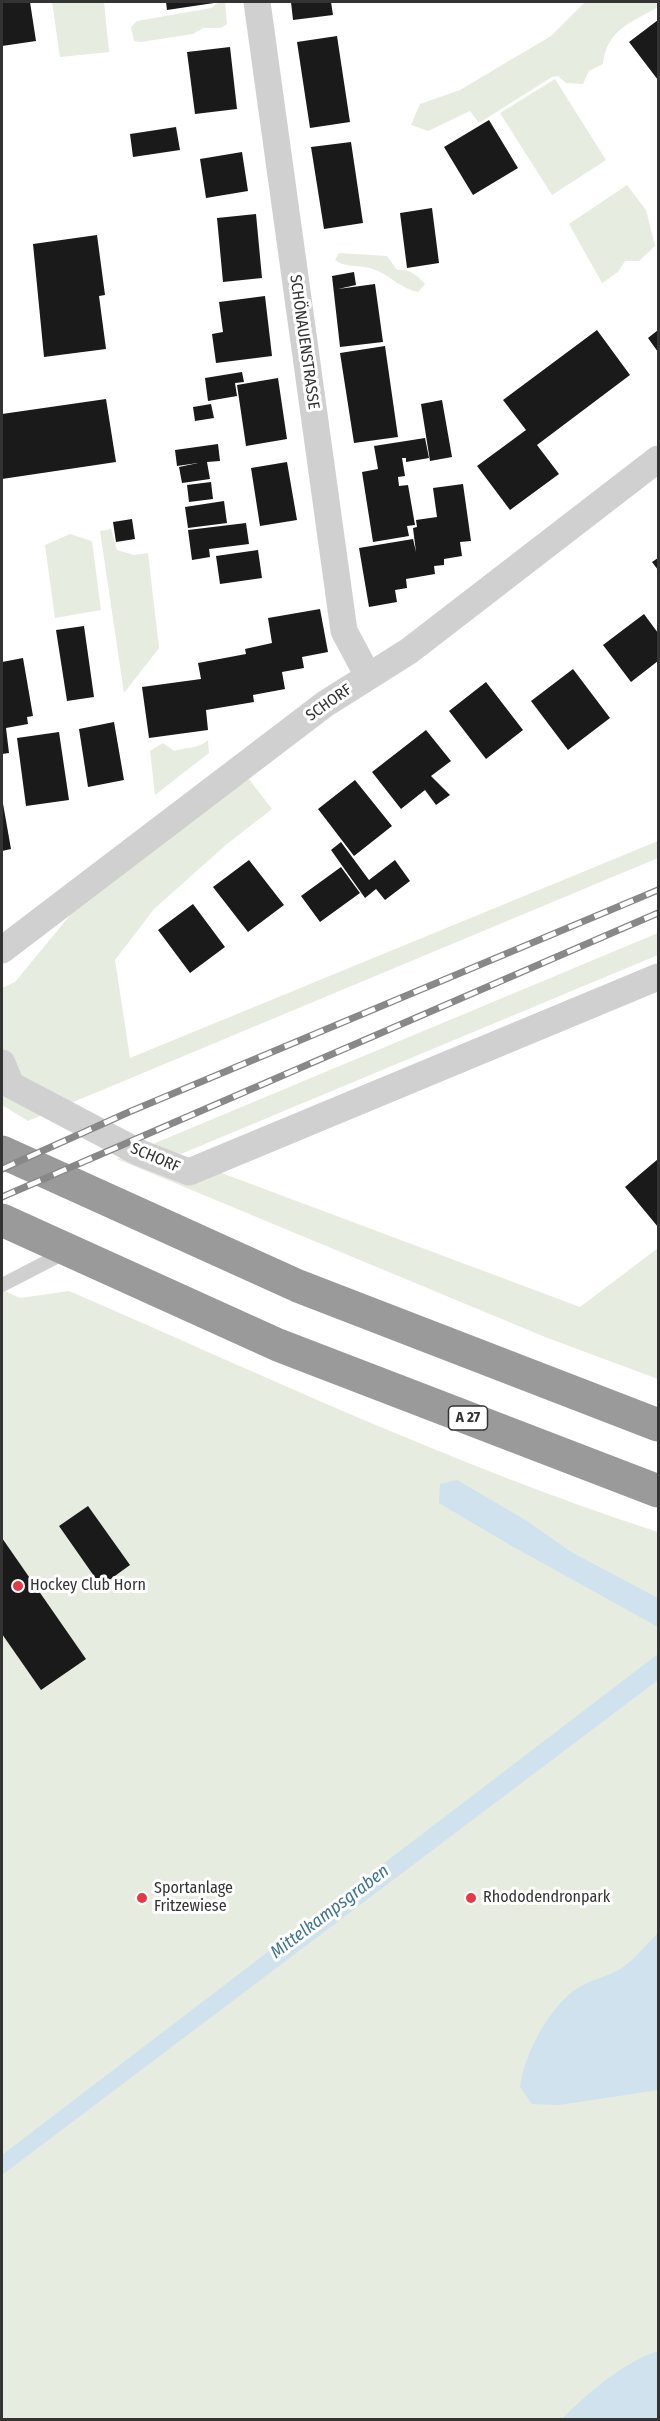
<!DOCTYPE html>
<html>
<head>
<meta charset="utf-8">
<style>
  body { margin:0 }
  #map { position:relative; width:660px; height:2421px; overflow:hidden; background:#fff; font-family:"Fira Sans Condensed",sans-serif }
  canvas { display:block }
  .frame { position:absolute; inset:0; border:3px solid #333; pointer-events:none }
</style>
</head>
<body>
<div id="map">
<canvas width="660" height="2421"></canvas>
<div class="frame"></div>
</div>
<script>
const c = document.querySelector('canvas').getContext('2d');
c.lineJoin = 'round';
function fill(path, color) {
  c.fillStyle = color;
  c.fill(path, 'evenodd');
}
function stroke(path, color, width, dash) {
  c.strokeStyle = color;
  c.lineWidth = width;
  c.lineCap = dash ? 'butt' : 'round';
  c.setLineDash(dash || []);
  c.stroke(path);
}
function label(font, color, halo, rows, align = 'center') {
  c.font = font + ' "Fira Sans Condensed",sans-serif';
  c.lineWidth = 6;
  c.setLineDash([]);
  c.textBaseline = 'middle';
  c.strokeStyle = halo;
  c.fillStyle = color;
  for (const [text, x, y, turn = 0] of rows) {
    c.save();
    c.translate(x, y);
    c.rotate((+turn || 0) * Math.PI / 180);
    c.textAlign = isNaN(turn) ? turn : align;
    if (halo) c.strokeText(text, 0, 0);
    c.fillText(text, 0, 0);
    c.restore();
  }
}
const green = new Path2D(`
  M52,2H104L109,52L60,57Z
  M219,2H225L227,24L221,28H203L193,34L141,42L134,41L131,27L137,21L211,8Z
  M585,2H658V7C631,23 607,29 603,64L589,71L583,84L566,83L558,76L552,77L479,123L470,111L428,131L411,125L420,104L460,90L551,36Z
  M555,79L606,160L552,195L500,113Z
  M627,185L646,210L655,246L639,261H625L618,272L602,283L569,224Z
  M339,253L387,256L397,270C409,268 417,275 425,284L418,292C402,289 390,276 376,270C361,264 347,269 335,260Z
  M111,529L117,550L134,555L148,553L159,648L124,693L100,531Z
  M70,534L92,541L101,610L55,618L45,545Z
  M208,740L209,753L155,795L150,751L163,743L174,751C186,747 199,749 208,740Z
  M248,778L272,809L227,844L154,909L115,960L130,1058L658,841V858L28,1121L2,1105V988L15,982L71,914Z
  M658,933V955L176,1156L580,1307L658,1248V1379L545,1337L117,1159Z
  M2,1290L20,1298L69,1291C263,1375 457,1467 658,1532V2419H2Z`);
const water = new Path2D(`
  M457,1480L527,1521L571,1552L658,1598V1627L510,1545L439,1503L440,1484Z
  M658,1654V1680L2,2175V2155Z
  M658,1933V2090L559,2105L532,2104L520,2087C524,2055 548,2009 576,1989C589,1980 608,1977 622,1968C635,1959 647,1944 658,1933Z
  M658,2351V2419H562C588,2393 622,2363 658,2351Z`);
const building = new Path2D(`
  M2,2H30L36,41L2,46Z
  M166,2H213L214,3L167,10Z
  M291,2H331L333,15L293,20Z
  M658,20V80L629,42Z
  M337,36L350,122L310,128L297,42Z
  M230,47L237,109L195,114L187,52Z
  M489,120L518,168L473,195L444,147Z
  M176,127L180,150L133,157L130,134Z
  M351,142L363,223L324,229L311,147Z
  M242,152L248,191L206,198L200,159Z
  M432,208L439,263L407,268L400,213Z
  M256,214L262,278L223,282L217,218Z
  M97,235L105,295L99,296L106,349L44,357L33,244Z
  M354,272L356,285L338,289L375,284L383,342L340,347L332,276Z
  M265,296L272,356L216,363L212,334L223,332L219,302Z
  M597,330L630,375L537,445L559,474L510,510L477,466L526,430L503,400Z
  M658,330V352L648,338Z
  M385,346L398,437L354,443L340,353Z
  M242,372L244,382L235,383L237,396L208,401L205,378Z
  M278,378L287,439L246,446L237,385Z
  M106,399L116,462L2,479V414Z
  M442,400L452,457L430,461L421,404Z
  M211,404L214,418L195,421L193,407Z
  M425,438L429,458L406,462V458H402L405,476L398,477L399,486L408,485L415,525L407,526L409,536L373,542L362,472L378,469L374,446Z
  M218,444L220,461L207,462L210,479L182,483L179,467L198,463L177,466L175,450Z
  M287,462L297,520L260,526L251,468Z
  M211,482L213,499L189,502L187,485Z
  M463,484L471,541L460,542L462,556L444,559V565L434,566L435,574L406,579L407,588L395,590L397,602L369,607L359,548L413,539L416,552L413,528L417,527L416,520L437,517L433,488Z
  M224,501L227,523L188,528L185,507Z
  M132,519L135,539L116,542L113,522Z
  M246,523L249,544L209,549L210,557L192,560L188,530Z
  M258,550L262,578L220,584L216,556Z
  M658,558V570L652,562Z
  M320,609L328,652L302,657L304,668L282,672L285,689L253,695L254,702L206,710L208,730L149,738L142,687L201,679L198,663L246,654L245,649L272,643L268,618Z
  M644,614L658,633V661L631,682L603,645Z
  M84,626L94,697L67,701L56,630Z
  M23,658L33,716L27,717L28,724L6,728L9,753L2,754V662Z
  M573,669L610,718L568,750L531,701Z
  M486,682L523,730L486,759L449,711Z
  M114,722L124,780L88,787L79,729Z
  M426,730L451,761L431,776L450,795L436,805L425,790L401,809L372,772Z
  M59,732L69,800L26,806L17,738Z
  M355,780L392,826L354,856L318,809Z
  M2,798L11,849L2,851Z
  M341,842L369,880L395,860L410,881L385,900L376,889L365,898L331,850Z
  M249,860L284,905L248,932L213,887Z
  M341,867L360,893L320,922L301,896Z
  M193,904L225,947L190,973L158,930Z
  M658,1159V1227L625,1187Z
  M88,1506L130,1565L101,1586L59,1526Z
  M2,1538L86,1659L41,1690L2,1634Z`);
const lane = new Path2D(`
  M2,1285L66,1252`);
const street = new Path2D(`
  M257,2L344,631L368,676
  M2,950L325,704L409,651L658,459
  M2,1063L11,1085L140,1153L189,1172L658,977`);
const highway = new Path2D(`
  M2,1152L298,1286L658,1425
  M2,1220L278,1345L658,1491`);
const rail = new Path2D(`
  M2,1169L129,1112L658,890
  M2,1197L658,913`);
const markers = [
  [18,1586,6,"#e63946"],
  [142,1898,6,"#e63946"],
  [471,1898,6,"#e63946"]
];
const shields = [
  [468,1418,39]
];
const shieldNames = [
  ["A 27",468,1418]
];
const streetNames = [
  ["SCHÖNAUENSTRASSE",304,342,82],
  ["SCHORF",329,703,-35],
  ["SCHORF",155,1158,23]
];
const poiNames = [
  ["Hockey Club Horn",30,1586],
  ["Sportanlage",154,1889],
  ["Fritzewiese",154,1907],
  ["Rhododendronpark",483,1898]
];
const waterNames = [
  ["Mittelkampsgraben",330,1912,-37]
];
fill(green, '#e6ecdf');
fill(water, '#cfe2ee');
fill(building, '#1a1a1a');
stroke(lane, '#d0d0d0', 14);
stroke(street, '#d0d0d0', 27);
stroke(highway, '#9a9a9a', 33);
stroke(rail, '#888', 7);
stroke(rail, '#fff', 4.5, [14]);
for (const [x, y, r, color] of markers) {
  const dot = new Path2D();
  dot.arc(x, y, r, 0, 2 * Math.PI);
  c.fillStyle = color;
  c.fill(dot);
  stroke(dot, '#fff', 2);
}
for (const [x, y, w] of shields) {
  const box = new Path2D();
  box.roundRect(x - w / 2, y - 12, w, 24, 4.5);
  c.fillStyle = '#fff';
  c.fill(box);
  stroke(box, '#333', 1.5);
}
label('bold 15px', '#333', null, shieldNames);
label('16px', '#333', '#fff', streetNames);
label('16px', '#333', '#fff', poiNames, 'left');
label('italic 18px', '#3f7597', '#fff', waterNames);
</script>
</body>
</html>
